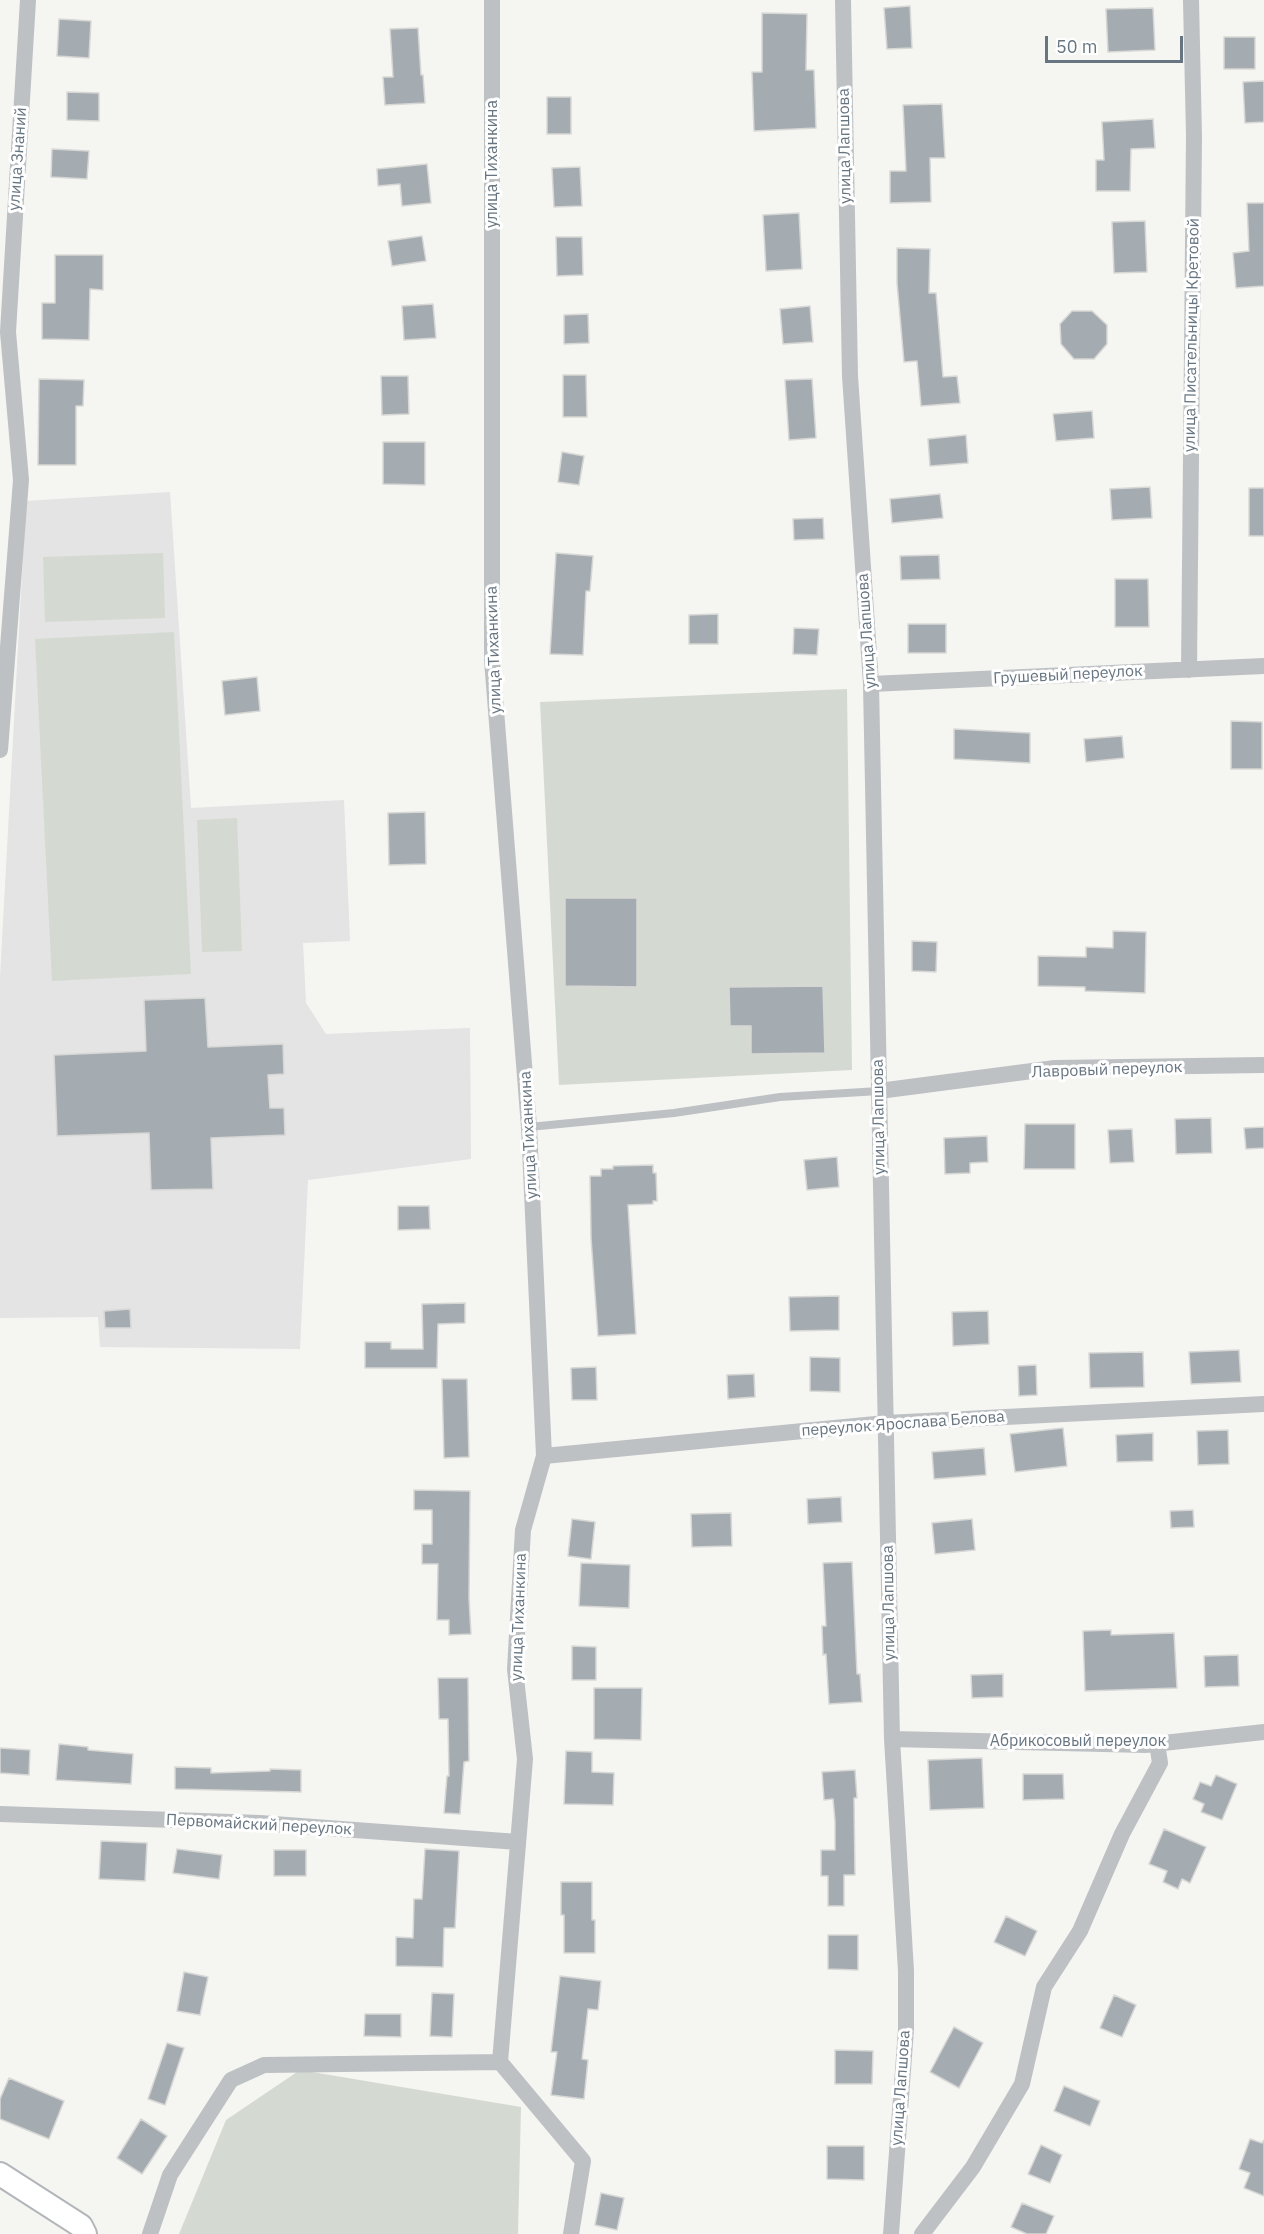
<!DOCTYPE html>
<html>
<head>
<meta charset="utf-8">
<style>
  body { margin:0 }
  #map { position:relative; width:1264px; height:2234px; overflow:hidden; background:#f5f5f2; font-family:"IBM Plex Sans",sans-serif }
  canvas { display:block }
  .scale { position:absolute; left:1045px; top:36px; width:138px; height:27px; box-sizing:border-box; border:3px solid #677581; border-top:0; padding-left:8px; font-size:18px; line-height:21px; white-space:nowrap; color:#677581; -webkit-text-stroke:4px #fff; paint-order:stroke }
</style>
</head>
<body>
<div id="map">
<canvas width="1264" height="2234"></canvas>
<div class="scale">50 m</div>
</div>
<script>
const c = document.querySelector('canvas').getContext('2d');
c.lineJoin = 'round';
function fill(path, color) {
  c.fillStyle = color;
  c.fill(path, 'evenodd');
}
function stroke(path, color, width, dash) {
  c.strokeStyle = color;
  c.lineWidth = width;
  c.lineCap = dash ? 'butt' : 'round';
  c.setLineDash(dash || []);
  c.stroke(path);
}
function label(font, color, halo, rows, align = 'center') {
  c.font = font + ' "IBM Plex Sans",sans-serif';
  c.lineWidth = 6;
  c.setLineDash([]);
  c.textBaseline = 'middle';
  c.strokeStyle = halo;
  c.fillStyle = color;
  for (const [text, x, y, turn = 0] of rows) {
    c.save();
    c.translate(x, y);
    c.rotate((+turn || 0) * Math.PI / 180);
    c.textAlign = isNaN(turn) ? turn : align;
    if (halo) c.strokeText(text, 0, 0);
    c.fillText(text, 0, 0);
    c.restore();
  }
}
const built = new Path2D(`
  M170,492L191,808L344,800L350,941L303,943L306,1003L326,1034L470,1028L471,1159L308,1180L300,1349L100,1347L98,1317L0,1318V977L26,501Z`);
const green = new Path2D(`
  M163,553L165,618L45,622L43,557Z
  M174,632L191,974L52,981L35,639Z
  M847,689L852,1070L559,1085L540,702Z
  M237,818L242,951L202,952L197,820Z
  M300,2070L521,2107L518,2234H179L226,2120Z`);
const building = new Path2D(`
  M910,6L912,48L887,49L884,8Z
  M1153,8L1155,50L1108,52L1106,9Z
  M762,13L807,14L806,70H814L816,128L754,131L752,72H762Z
  M59,19L91,21L89,58L57,56Z
  M418,28L421,75H423L425,103L385,105L383,77H393L390,29Z
  M1224,37H1255V69H1224Z
  M1264,81V122L1245,123L1243,82Z
  M67,92L99,93V121L67,120Z
  M547,97H571V134H547Z
  M942,104L945,158H930L931,202L890,203V171H906L903,105Z
  M1153,119L1155,148L1131,149L1130,191H1096V160H1104L1102,122Z
  M52,149L89,151L87,179L51,177Z
  M427,164L431,203L402,206L400,184L378,186L377,169Z
  M580,167L582,206L554,207L552,168Z
  M1247,203H1264V286L1236,288L1233,253L1249,251Z
  M799,213L802,269L766,271L763,215Z
  M1145,221L1147,272L1114,273L1112,222Z
  M422,236L426,261L392,266L388,241Z
  M556,237H582L583,275L557,276Z
  M897,248L930,249L929,293H936L943,377L957,376L960,403L921,406L917,361L904,362L897,283Z
  M55,255H103V290L90,289L89,340L42,339V303H55Z
  M433,304L436,338L404,340L402,306Z
  M810,306L813,342L783,344L780,309Z
  M1072,311H1092L1107,325V344L1094,359H1074L1061,344L1060,324Z
  M588,314L589,343L564,344V315Z
  M563,375H586L587,417H563Z
  M381,376H408L409,414L382,415Z
  M39,379L84,380L83,406H76V465H38Z
  M812,379L816,438L789,440L785,380Z
  M1092,411L1094,438L1056,441L1053,414Z
  M966,435L968,463L930,466L928,439Z
  M383,442H425V485L383,484Z
  M562,452L584,456L579,485L558,482Z
  M1150,487L1152,518L1112,520L1110,489Z
  M1249,488H1264V536H1249Z
  M940,494L943,518L892,523L890,499Z
  M823,518L824,539L794,540L793,519Z
  M556,553L593,556L590,591H586L583,655L550,654Z
  M939,555L940,579L901,580L900,556Z
  M1115,579H1148L1149,627H1115Z
  M718,614V644H689V615Z
  M908,624H946V653H908Z
  M794,628L819,629L817,655L793,654Z
  M257,677L260,711L225,715L222,681Z
  M1231,721L1262,722V769H1231Z
  M954,729L1030,733V763L954,759Z
  M1122,736L1124,758L1086,762L1084,739Z
  M425,812L426,864L389,865L388,813Z
  M565,898H637V987L565,986Z
  M1113,931L1146,932L1145,993L1085,991V987L1038,986V956L1086,957V947L1113,948Z
  M912,941L937,942L936,972L912,971Z
  M823,986L825,1053L751,1054V1026H730L729,987Z
  M205,998L208,1047L283,1044L284,1074L268,1075L270,1108H284L285,1135L211,1138L213,1189L151,1190L149,1133L57,1136L54,1055L146,1051L144,1000Z
  M1211,1118L1212,1153L1176,1154L1175,1119Z
  M1025,1124H1075V1169H1024Z
  M1264,1127V1148L1246,1149L1244,1128Z
  M1132,1129L1134,1162L1110,1163L1108,1130Z
  M987,1136L988,1162L970,1163V1173L945,1174L944,1138Z
  M837,1157L839,1187L807,1190L804,1160Z
  M653,1165V1173H656L657,1201H653V1204L628,1205L636,1334L598,1336L591,1238L590,1176H601V1169H613V1166Z
  M398,1206H429L430,1229L398,1230Z
  M839,1296V1330L790,1331L789,1297Z
  M465,1303V1323L438,1324L437,1368H365V1342H391V1349H423L422,1304Z
  M130,1309L131,1328H105L104,1311Z
  M988,1311L989,1344L953,1346L952,1312Z
  M1239,1350L1241,1382L1191,1384L1189,1352Z
  M1143,1352L1144,1387L1090,1388L1089,1353Z
  M810,1357L840,1358V1392L810,1391Z
  M1036,1365L1037,1395L1019,1396L1018,1366Z
  M596,1367L597,1400H572L571,1368Z
  M754,1374L755,1397L728,1399L727,1375Z
  M442,1379H467L469,1457L444,1458Z
  M1063,1428L1067,1466L1015,1472L1010,1434Z
  M1228,1430L1229,1464L1198,1465L1197,1431Z
  M1153,1433V1461L1117,1462L1116,1435Z
  M984,1448L986,1475L934,1479L932,1452Z
  M414,1490L470,1491L469,1598L471,1634L449,1635V1620H437L438,1564H422V1544H432V1510H414Z
  M841,1497L842,1522L808,1524L807,1499Z
  M1193,1510L1194,1527L1171,1528L1170,1511Z
  M731,1513L732,1546L692,1547L691,1514Z
  M572,1519L595,1522L591,1559L568,1556Z
  M972,1519L975,1550L935,1554L932,1523Z
  M852,1562L857,1674H860L862,1702L829,1704L826,1654L823,1655L822,1626H826L823,1563Z
  M581,1563L630,1565L629,1608L579,1606Z
  M1111,1630V1635L1174,1633L1177,1688L1085,1691L1083,1631Z
  M572,1646L596,1647V1680H572Z
  M1238,1655L1239,1686L1205,1687L1204,1656Z
  M1003,1674V1697L972,1698L971,1675Z
  M438,1678H468L469,1761L464,1762L460,1814L444,1813L447,1776H449L448,1719H439Z
  M594,1688H642L641,1740L594,1739Z
  M59,1744L88,1747V1750L133,1754L131,1784L56,1780Z
  M0,1748L30,1750L29,1775L0,1773Z
  M566,1751L592,1752V1772L614,1773L613,1805L564,1804Z
  M982,1758L984,1808L930,1810L928,1760Z
  M175,1767L211,1768V1773L270,1771V1769L301,1770V1792L175,1789Z
  M855,1770L857,1798H854L855,1875H844V1906H828V1876H821V1850H835V1821L833,1799L824,1800L822,1772Z
  M1023,1774H1063L1064,1799L1023,1800Z
  M1216,1775L1237,1784L1222,1820L1201,1812L1204,1804L1193,1799L1200,1782L1211,1786Z
  M1164,1829L1206,1847L1190,1883L1182,1879L1178,1889L1163,1882L1167,1871L1149,1864Z
  M101,1841L147,1843L145,1881L99,1879Z
  M177,1849L222,1855L219,1879L173,1873Z
  M425,1849L459,1851L455,1928H444L443,1967L396,1966V1937L413,1938L414,1899H422Z
  M274,1850H306V1876H274Z
  M561,1882H592V1920H595V1953H564V1915H561Z
  M1006,1916L1037,1931L1025,1956L994,1942Z
  M828,1935H858V1970L828,1969Z
  M184,1972L208,1977L200,2015L177,2011Z
  M560,1976L601,1981L598,2010L588,2009L582,2059L588,2060L584,2099L551,2095L557,2052H551Z
  M432,1993L454,1994L452,2037L430,2036Z
  M1114,1995L1136,2005L1122,2037L1100,2028Z
  M365,2014H401V2037L364,2036Z
  M954,2027L983,2043L959,2088L930,2072Z
  M167,2043L184,2048L165,2105L148,2099Z
  M835,2050L873,2051L872,2084H835Z
  M9,2078L64,2101L49,2139L0,2119V2099Z
  M1064,2086L1100,2101L1090,2126L1054,2111Z
  M141,2119L167,2136L142,2174L117,2158Z
  M1250,2139L1262,2143L1264,2140V2196L1244,2188L1250,2173L1239,2169Z
  M1041,2145L1062,2155L1050,2183L1028,2174Z
  M827,2146H864V2180L827,2179Z
  M601,2193L624,2198L617,2230L595,2225Z
  M1022,2203L1054,2216L1046,2234H1027L1011,2227Z`);
const lane = new Path2D(`
  M529,1127L674,1113L780,1097L879,1091`);
const street = new Path2D(`
  M492,0V660L529,1127L544,1456L523,1530L515,1669L525,1759L500,2062L583,2161L571,2234
  M843,0L850,376L871,684L892,1739L906,1971V2029L891,2234
  M1189,670L1194,136L1191,0
  M871,684L1264,666
  M0,750L21,480L8,332L28,0
  M879,1091L1055,1068L1264,1065
  M544,1456L886,1423L1264,1404
  M892,1739L1145,1745L1264,1732
  M0,1814L260,1823L518,1842
  M150,2234L170,2175L231,2080L264,2065L500,2062
  M922,2234L973,2167L1022,2084L1044,1987L1080,1931L1122,1834L1160,1763L1157,1743`);
const secondary = new Path2D(`
  M0,2174L81,2226L85,2234`);
const streetNames = [
  ["улица Лапшова",845,146,-91],
  ["улица Знаний",18,159,-86],
  ["улица Тиханкина",492,164,-90],
  ["улица Писательницы Кретовой",1192,335,-89],
  ["улица Лапшова",867,631,-94],
  ["улица Тиханкина",494,650,-92],
  ["Грушевый переулок",1068,675,-3],
  ["Лавровый переулок",1107,1070,-2],
  ["улица Лапшова",879,1117,-91],
  ["улица Тиханкина",529,1135,-93],
  ["переулок Ярослава Белова",903,1424,-4],
  ["улица Лапшова",889,1603,-91],
  ["улица Тиханкина",519,1617,-88],
  ["Абрикосовый переулок",1078,1741],
  ["Первомайский переулок",259,1825,3],
  ["улица Лапшова",901,2088,-86]
];
fill(built, '#e3e4e3');
fill(green, '#d4dad2');
fill(building, '#a5acb1');
stroke(building, '#d7d7d5', 1.5);
stroke(secondary, '#b2b6ba', 26);
stroke(lane, '#bdc1c4', 8);
stroke(street, '#bdc1c4', 16);
stroke(secondary, '#fff', 22);
label('16px', '#677581', '#fff', streetNames);
</script>
</body>
</html>
